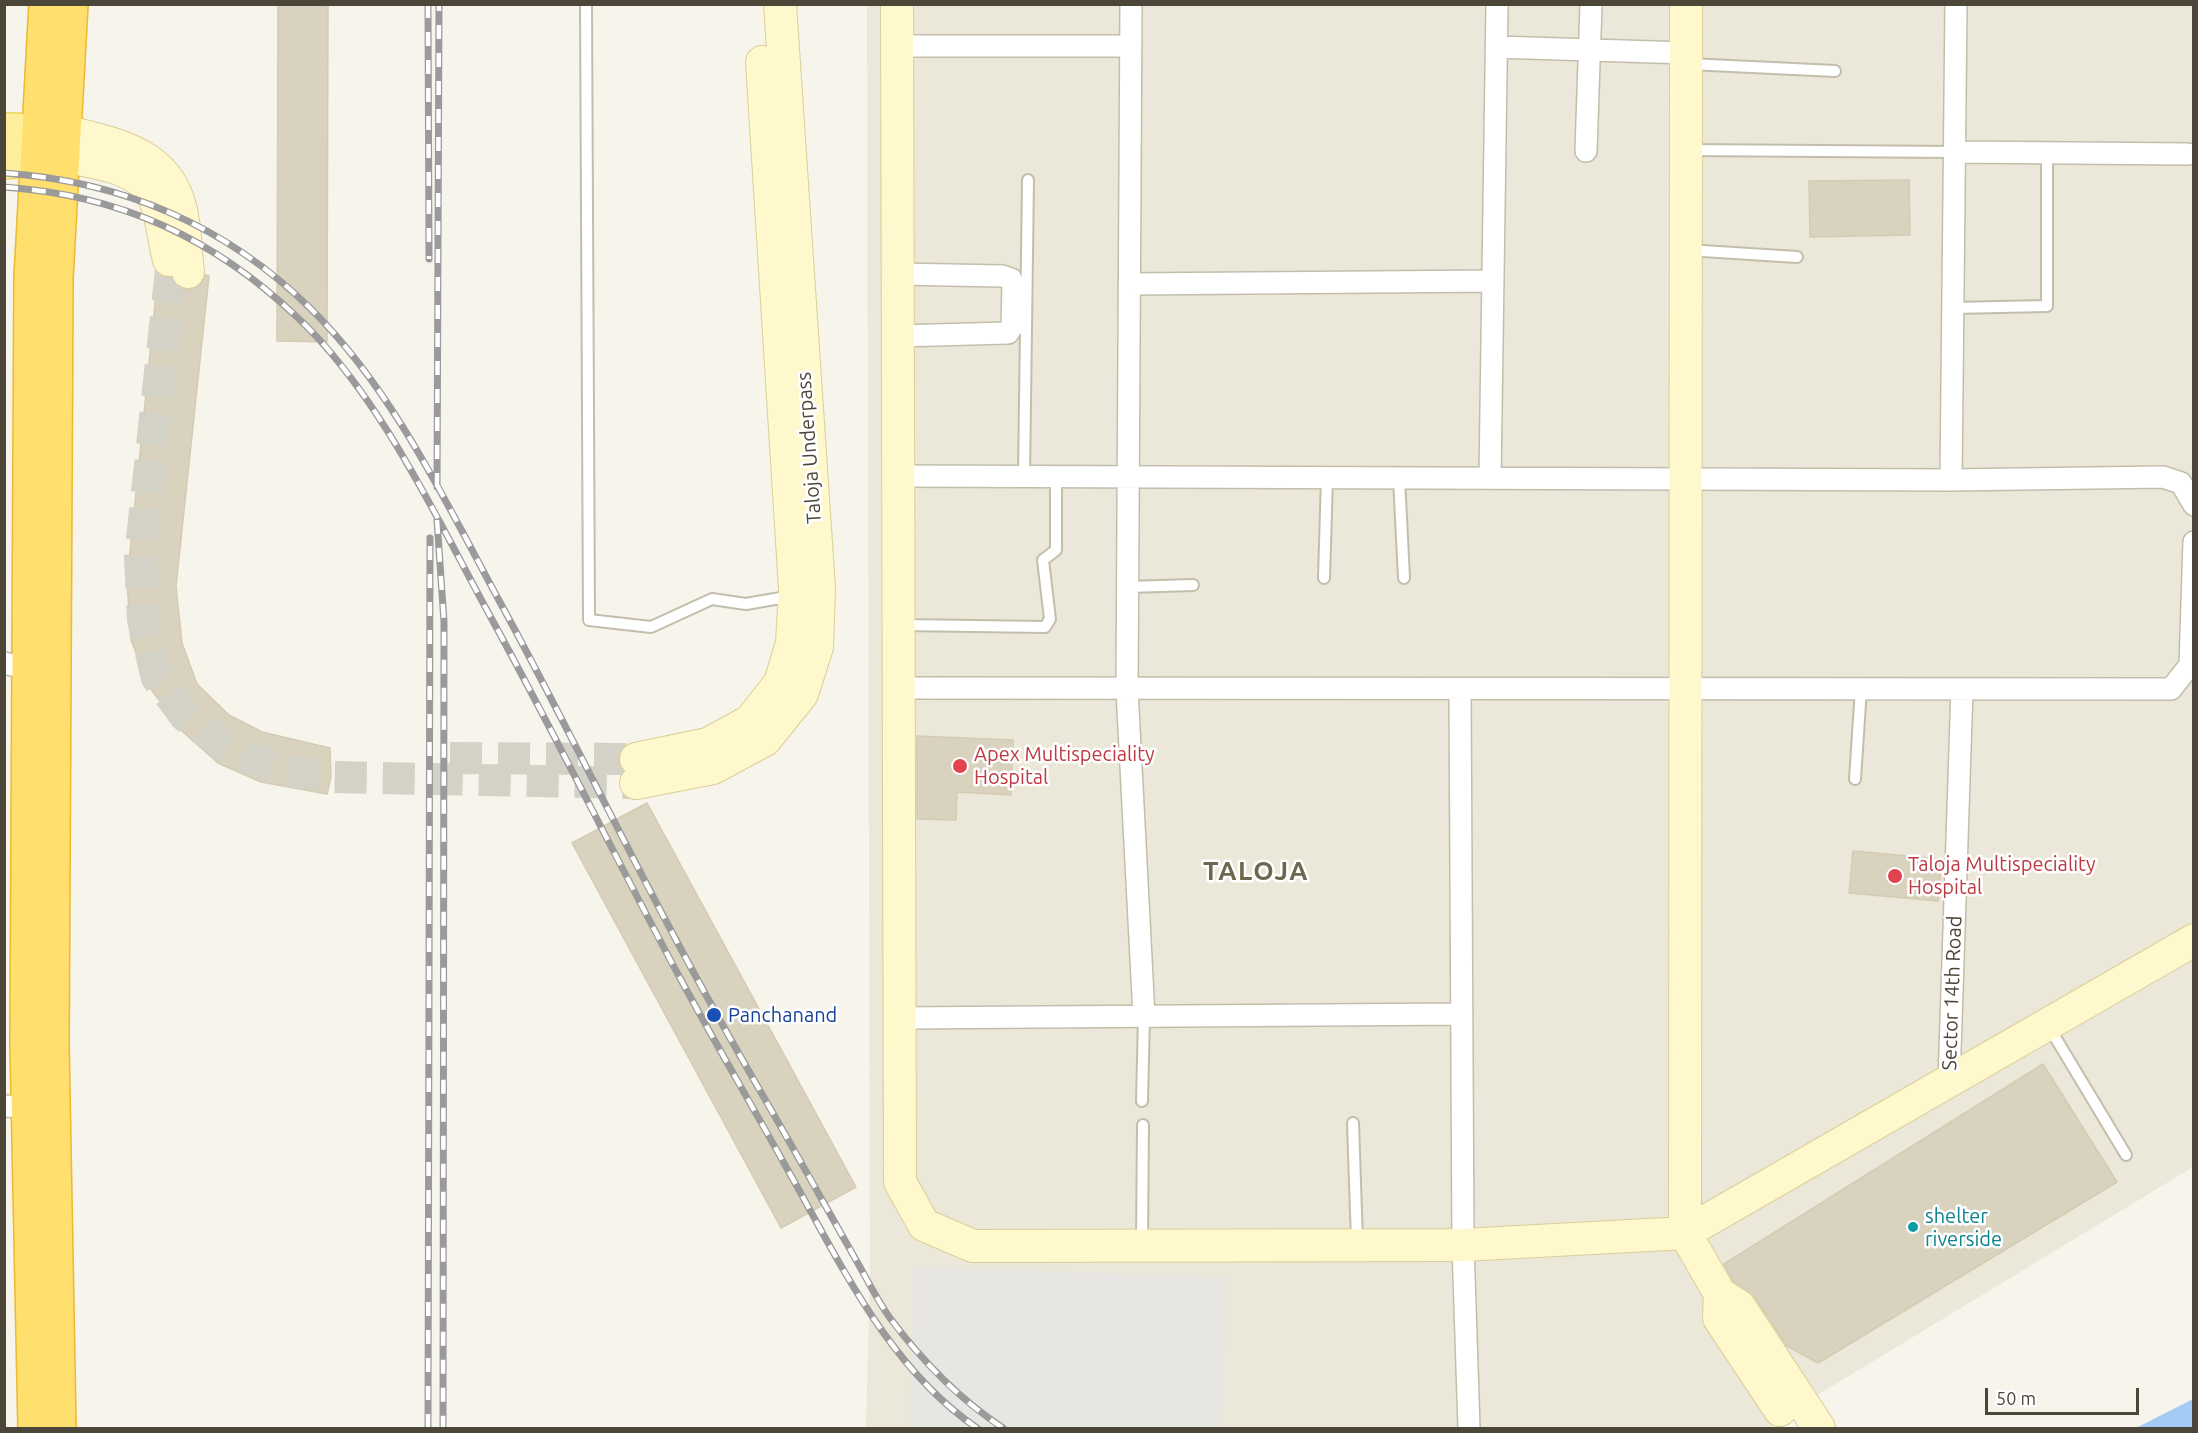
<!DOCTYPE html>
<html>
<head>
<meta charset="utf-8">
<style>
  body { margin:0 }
  #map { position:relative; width:2198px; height:1433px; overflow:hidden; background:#f6f4eb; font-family:Ubuntu,sans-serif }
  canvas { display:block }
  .frame { position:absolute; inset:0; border:6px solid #4c4638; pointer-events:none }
  .scale { position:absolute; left:1985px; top:1388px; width:154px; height:27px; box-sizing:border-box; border:3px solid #4c4638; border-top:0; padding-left:8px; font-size:18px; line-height:21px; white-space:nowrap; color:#4c4638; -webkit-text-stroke:4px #fff; paint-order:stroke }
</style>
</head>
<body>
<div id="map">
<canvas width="2198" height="1433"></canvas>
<div class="frame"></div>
<div class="scale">50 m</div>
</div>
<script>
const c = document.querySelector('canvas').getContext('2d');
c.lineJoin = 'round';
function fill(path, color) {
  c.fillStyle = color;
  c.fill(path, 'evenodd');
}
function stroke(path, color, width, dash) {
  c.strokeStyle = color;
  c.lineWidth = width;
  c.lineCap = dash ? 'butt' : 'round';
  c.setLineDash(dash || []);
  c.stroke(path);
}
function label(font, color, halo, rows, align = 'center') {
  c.font = font + ' Ubuntu,sans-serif';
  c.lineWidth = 5;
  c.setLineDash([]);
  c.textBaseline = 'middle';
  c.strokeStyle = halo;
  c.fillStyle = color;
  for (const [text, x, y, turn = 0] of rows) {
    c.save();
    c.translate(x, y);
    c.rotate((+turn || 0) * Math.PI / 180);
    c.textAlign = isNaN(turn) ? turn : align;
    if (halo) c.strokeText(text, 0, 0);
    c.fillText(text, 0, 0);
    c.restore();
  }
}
const residential = new Path2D(`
  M867,5H2193V1167L1801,1405L1774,1428H866L870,1276Z`);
const parking = new Path2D(`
  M914,1267L1226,1277L1222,1428H909Z`);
const water = new Path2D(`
  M2193,1399V1428H2136Z`);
const building = new Path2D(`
  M278,4H328L327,342L277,341Z
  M1909,180L1910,235L1810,237L1809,181Z
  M158,274L171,278L180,288L189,290L199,286L205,275L209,276L176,586L182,643L197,684L229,715L262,732L330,748L331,777L327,794L261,782L218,763L184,733L150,688L131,640L127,582Z
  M917,736L1013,740L1011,795L957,792L956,820L917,819Z
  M647,803L856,1187L781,1228L572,843Z
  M1853,851L1942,859L1938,901L1849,893Z
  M2043,1064L2117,1182L1818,1363L1787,1346L1754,1296L1733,1281L1724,1264Z`);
const secondaryTunnel = new Path2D(`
  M171,270L140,557L143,620L157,678L185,716L229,749L280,770L331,777L636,783
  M450,758L636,759`);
const lane = new Path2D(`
  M586,4L589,620L651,627L712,599L746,604L792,596
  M1689,64L1835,71
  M1687,150L1955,152
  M1687,250L1797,257
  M1953,308L2047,306V153
  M1024,476L1028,180
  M1399,478L1404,578
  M1324,578L1327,477
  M1128,587L1193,585
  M902,625L1045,627L1050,619L1043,560L1056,550V476
  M1855,779L1861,689
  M2049,1027L2126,1155
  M1142,1101L1144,1016
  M1353,1123L1357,1242
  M1142,1242L1143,1125`);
const street = new Path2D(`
  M1131,4L1127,690L1144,1016
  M897,46H1130
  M1497,47L1686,53
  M1586,151L1591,4
  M1955,152L2188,154
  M898,274L1002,276L1011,279L1013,284L1012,327L1008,333L898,336
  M1129,284L1493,281
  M898,476L1951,480L2163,477L2181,483L2194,505
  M1490,478L1497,4
  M1951,480L1956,4
  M4,663L29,669
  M899,688L2171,689L2190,665L2194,542
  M1460,690L1463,1245L1469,1428
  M900,1018L1462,1014
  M1949,1081L1962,689
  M4,1106L29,1107`);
const secondary = new Path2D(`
  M897,4L900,1182L924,1225L973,1246L1463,1245L1685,1233L2194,940
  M1686,4L1685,1233L1720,1294L1739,1306L1819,1428
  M64,131C110,143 164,151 179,203C186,224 185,250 188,272
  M63,156C89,162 131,165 149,189C162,207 163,239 169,260
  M636,759L708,744L750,721L780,683L792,643L795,589L762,62
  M636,783L713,768L765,740L802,694L817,647L819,588L780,4
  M1720,1294L1719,1318L1780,1410`);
const primary = new Path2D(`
  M4,130L64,131
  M4,162L63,156`);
const highway = new Path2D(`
  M35,1428L27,1044L31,278L46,4
  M59,1428L52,1044L56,278L71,4`);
const rail = new Path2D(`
  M428,4L429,259
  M4,173C122,181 227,226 311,309C394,391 446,503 501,604C568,727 628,853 695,975C727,1034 761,1092 794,1150C815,1187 835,1223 856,1260C867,1279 877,1300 890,1318C922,1361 958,1398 1003,1428
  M4,187C120,195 214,238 298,318C379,394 436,517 489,614C555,734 615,857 680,978C714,1041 750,1102 785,1165C838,1258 886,1366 977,1428
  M437,487L439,4
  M437,520L444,622L443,1428
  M428,1428L430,538`);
const markers = [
  [960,766,8,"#e0444e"],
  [1895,876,8,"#e0444e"],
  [714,1015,8,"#1a4fb4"],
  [1913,1227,6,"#0f9aa8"]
];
const streetNames = [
  ["Taloja Underpass",809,448,-94],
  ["Sector 14th Road",1952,993,-88]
];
const healthNames = [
  ["Apex Multispeciality",974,754],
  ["Hospital",974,777],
  ["Taloja Multispeciality",1908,864],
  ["Hospital",1908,887]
];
const transitNames = [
  ["Panchanand",728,1015]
];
const cultureNames = [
  ["shelter",1925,1216],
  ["riverside",1925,1239]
];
const districtNames = [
  ["TALOJA",1256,871]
];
fill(residential, '#ebe7d9');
fill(parking, '#e8e6e2');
fill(water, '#a4cbf6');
fill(building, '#d9d2bf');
stroke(building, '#d5cbb2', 1.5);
stroke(secondaryTunnel, '#d4d1c7', 32, [32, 16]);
stroke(lane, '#c3beac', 14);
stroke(street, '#c3beac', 24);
stroke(secondary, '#dacf98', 34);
stroke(primary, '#edd362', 36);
stroke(highway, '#eaba32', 36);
stroke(lane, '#fff', 10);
stroke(street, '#fff', 21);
stroke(secondary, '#fff8cc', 32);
stroke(primary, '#ffee9b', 33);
stroke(highway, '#ffdf6d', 33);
stroke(rail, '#9a9a9a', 7);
stroke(rail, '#fff', 4.5, [14]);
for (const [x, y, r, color] of markers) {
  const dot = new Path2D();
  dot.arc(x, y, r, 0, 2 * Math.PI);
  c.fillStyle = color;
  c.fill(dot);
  stroke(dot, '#fff', 2);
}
label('20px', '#4c4638', '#fff', streetNames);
label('20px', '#be3a42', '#fff', healthNames, 'left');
label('20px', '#164399', '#fff', transitNames, 'left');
label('20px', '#0d838f', '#fff', cultureNames, 'left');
c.letterSpacing = '1.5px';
label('bold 26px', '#6f664e', '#fff', districtNames);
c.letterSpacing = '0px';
</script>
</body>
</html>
